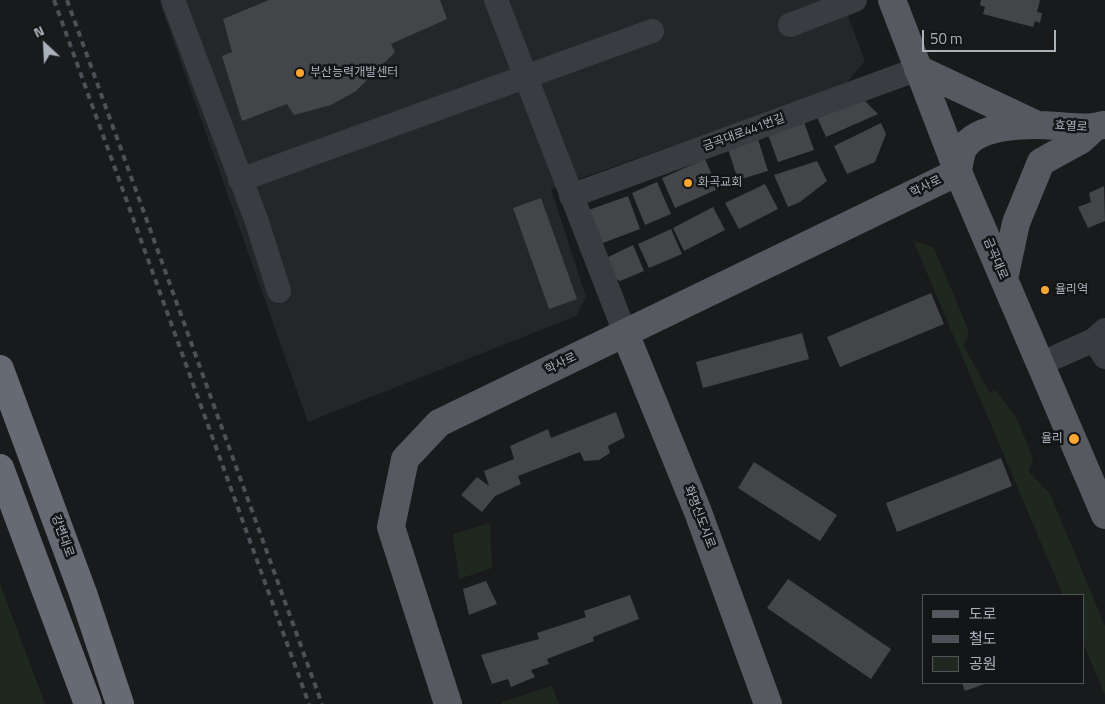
<!DOCTYPE html>
<html>
<head>
<meta charset="utf-8">
<style>
  body { margin:0 }
  #map { position:relative; width:1105px; height:704px; overflow:hidden; background:#191a1c; font-family:"Titillium Web","Noto Sans KR",sans-serif }
  canvas { display:block }
  .legend { position:absolute; left:922px; top:594px; width:162px; height:90px; box-sizing:border-box; background:#141517; border:1px solid #505459; margin:0; padding:6px 9px; list-style:none; font-size:15px; color:#abb2bc }
  .legend li { display:flex; align-items:center; gap:10px; height:25px }
  .legend b { width:25px; border:1px solid #505459 }
  .north { position:absolute; left:20px; top:20px; width:50px; height:50px; -webkit-text-stroke:4px #141517; paint-order:stroke; rotate:335deg; font-size:14px; font-weight:700; line-height:20px; text-align:center; color:#abb2bc }
  .north::after { content:''; display:block; margin:auto; width:18px; height:22px; background:#abb2bc; clip-path:polygon(50% 0,100% 100%,50% 72%,0 100%) }
  .scale { position:absolute; left:922px; top:30px; width:134px; height:22px; box-sizing:border-box; border:2px solid #abb2bc; border-top:0; padding-left:6px; font-size:15px; line-height:18px; white-space:nowrap; color:#abb2bc; -webkit-text-stroke:4px #141517; paint-order:stroke }
</style>
</head>
<body>
<div id="map">
<canvas width="1105" height="704"></canvas>
<ul class="legend">
<li><b style="height:6px;background:#565960"></b>도로</li>
<li><b style="height:6px;background:#4d5056"></b>철도</li>
<li><b style="height:14px;background:#1f281f"></b>공원</li>
</ul>
<div class="north">N</div>
<div class="scale">50 m</div>
</div>
<script>
const c = document.querySelector('canvas').getContext('2d');
c.lineJoin = 'round';
function fill(path, color) {
  c.fillStyle = color;
  c.fill(path, 'evenodd');
}
function stroke(path, color, width, dash) {
  c.strokeStyle = color;
  c.lineWidth = width;
  c.lineCap = dash ? 'butt' : 'round';
  c.setLineDash(dash || []);
  c.stroke(path);
}
function label(font, color, halo, rows, align = 'center') {
  c.font = font + ' "Titillium Web","Noto Sans KR",sans-serif';
  c.lineWidth = 5;
  c.setLineDash([]);
  c.textBaseline = 'middle';
  c.strokeStyle = halo;
  c.fillStyle = color;
  for (const [text, x, y, turn = 0] of rows) {
    c.save();
    c.translate(x, y);
    c.rotate((+turn || 0) * Math.PI / 180);
    c.textAlign = isNaN(turn) ? turn : align;
    if (halo) c.strokeText(text, 0, 0);
    c.fillText(text, 0, 0);
    c.restore();
  }
}
const built = new Path2D(`
  M159,0H842L865,61L846,84L551,189L586,297L576,316L308,422Z`);
const green = new Path2D(`
  M913,240L934,248L967,327L969,337L963,345L990,393L995,390L1016,417L1033,458L1029,472L1050,494L1105,626V695L1084,645V595H1063Z
  M490,523L492,568L459,579L453,534Z
  M0,584L45,704H0Z
  M552,686L559,704H502L501,702Z`);
const building = new Path2D(`
  M269,0H440L447,19L391,44L395,52L356,91L331,105L294,115L287,104L242,121L222,56L232,52L223,19Z
  M981,0H1040L1037,12L1042,13L1040,23L1035,21L1033,27L983,14L985,7L980,5Z
  M863,99L878,114L826,137L817,117Z
  M803,119L814,150L778,162L767,132Z
  M881,123L886,134L875,162L847,174L834,146Z
  M757,136L768,171L738,180L727,146Z
  M705,159L718,189L675,208L662,178Z
  M817,161L827,181L800,202L788,207L774,175Z
  M657,182L671,214L645,225L632,193Z
  M765,184L778,209L739,229L725,203Z
  M1104,186L1105,221L1088,228L1078,207L1091,202L1089,193Z
  M628,196L640,229L595,246L583,212Z
  M541,198L577,299L549,309L513,208Z
  M713,207L725,230L684,251L673,228Z
  M671,229L682,254L649,268L638,244Z
  M633,245L644,271L620,281L610,276L604,259Z
  M931,293L944,324L840,367L827,337Z
  M802,333L809,359L703,388L696,362Z
  M616,412L625,437L608,446L610,453L599,460L584,461L580,452L518,476L521,484L495,496L482,512L461,495L477,477L489,486L484,471L514,459L510,446L548,429L551,438Z
  M1001,458L1012,486L897,532L886,503Z
  M754,462L837,515L820,541L738,488Z
  M788,579L891,649L871,679L767,608Z
  M486,581L497,604L469,615L463,589Z
  M630,595L639,619L593,637L594,641L547,659L549,664L531,670L535,677L511,687L508,679L492,684L481,655L539,639L537,633L586,617L584,611Z
  M962,683H987L965,691Z`);
const minor = new Path2D(`
  M173,0L256,219L279,291
  M496,0L625,333
  M790,25L855,0
  M240,180L652,31
  M571,196L918,69
  M1094,340L1105,357
  M1040,364L1094,340L1105,330`);
const major = new Path2D(`
  M892,0L958,172L1105,515
  M918,69L1035,124
  M958,172C959,164 960,156 963,149C978,123 1032,124 1057,126C1073,127 1089,130 1103,125
  M1004,279L1016,223L1041,162L1081,140L1094,128
  M625,333L698,512L768,704
  M448,704L391,527L405,459L439,423L958,172`);
const highway = new Path2D(`
  M0,369L83,593L120,704
  M0,468L88,704`);
const rail = new Path2D(`
  M54,0L309,704
  M67,0L322,704`);
const markers = [
  [300,73,5,"#fda730"],
  [688,183,5,"#fda730"],
  [1045,290,5,"#fda730"],
  [1074,439,6,"#fda730"]
];
const poiNames = [
  ["부산능력개발센터",310,73],
  ["화곡교회",698,183],
  ["율리역",1055,290],
  ["율리",1063,439,"right"]
];
const streetNames = [
  ["효열로",1071,127,4],
  ["금곡대로441번길",744,133,-20],
  ["학사로",926,187,-26],
  ["금곡대로",995,259,67],
  ["학사로",561,364,-26],
  ["화명신도시로",699,517,69],
  ["강변대로",62,536,70]
];
fill(built, '#252629');
fill(green, '#1f281f');
fill(building, '#434549');
stroke(minor, '#3a3c41', 24);
stroke(major, '#565960', 28);
stroke(highway, '#666a73', 28);
stroke(rail, '#4d5056', 4, [6, 5]);
for (const [x, y, r, color] of markers) {
  const dot = new Path2D();
  dot.arc(x, y, r, 0, 2 * Math.PI);
  c.fillStyle = color;
  c.fill(dot);
  stroke(dot, '#141517', 2);
}
label('12px', '#abb2bc', '#141517', poiNames, 'left');
label('12px', '#abb2bc', '#141517', streetNames);
</script>
</body>
</html>
